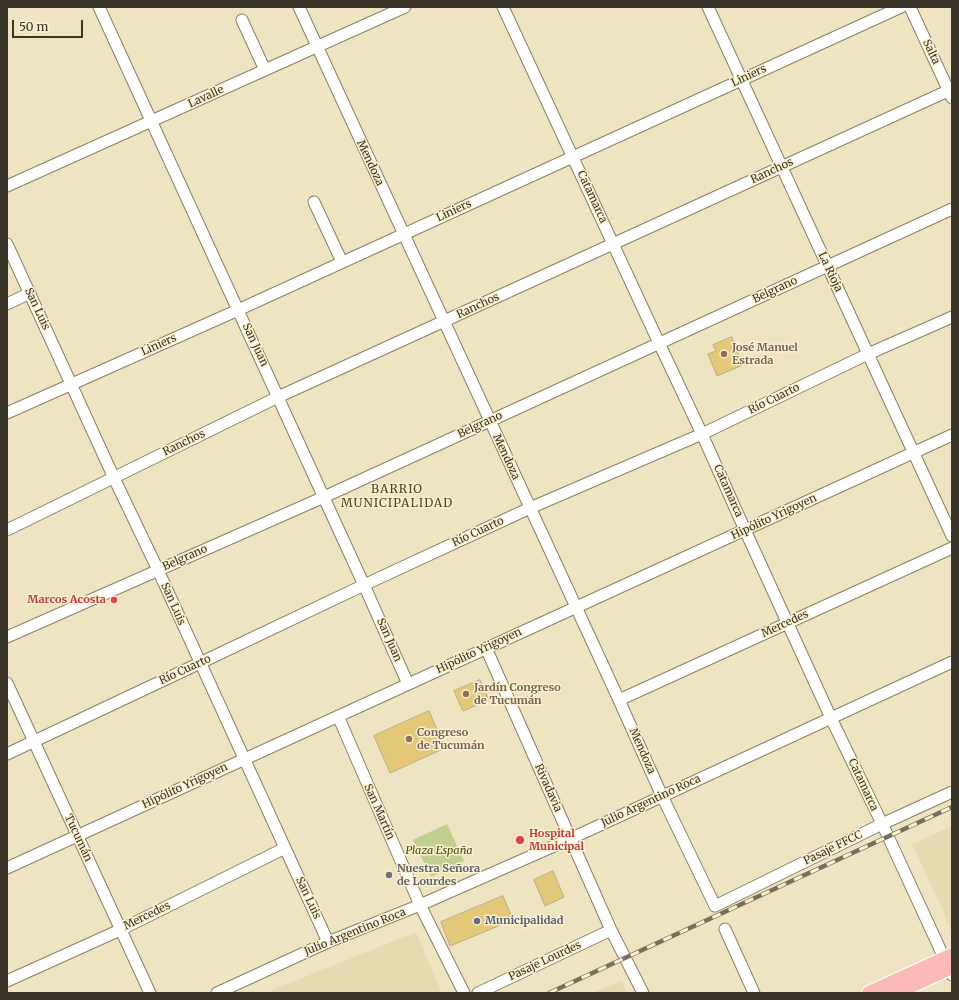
<!DOCTYPE html>
<html>
<head>
<meta charset="utf-8">
<style>
  body { margin:0 }
  #map { position:relative; width:959px; height:1000px; overflow:hidden; background:#efe4c2; font-family:Merriweather,serif }
  canvas { display:block }
  .frame { position:absolute; inset:0; border:8px solid #393427; pointer-events:none }
  .scale { position:absolute; left:12px; top:20px; width:71px; height:18px; box-sizing:border-box; border:2px solid #393427; border-top:0; padding-left:5px; font-size:12px; line-height:14px; white-space:nowrap; color:#393427; -webkit-text-stroke:3px #fdf2cf; paint-order:stroke }
</style>
</head>
<body>
<div id="map">
<canvas width="959" height="1000"></canvas>
<div class="frame"></div>
<div class="scale">50 m</div>
</div>
<script>
const c = document.querySelector('canvas').getContext('2d');
c.lineJoin = 'round';
function fill(path, color) {
  c.fillStyle = color;
  c.fill(path, 'evenodd');
}
function stroke(path, color, width, dash) {
  c.strokeStyle = color;
  c.lineWidth = width;
  c.lineCap = dash ? 'butt' : 'round';
  c.setLineDash(dash || []);
  c.stroke(path);
}
function label(font, color, halo, rows, align = 'center') {
  c.font = font + ' Merriweather,serif';
  c.lineWidth = 3;
  c.setLineDash([]);
  c.textBaseline = 'middle';
  c.strokeStyle = halo;
  c.fillStyle = color;
  for (const [text, x, y, turn = 0] of rows) {
    c.save();
    c.translate(x, y);
    c.rotate((+turn || 0) * Math.PI / 180);
    c.textAlign = isNaN(turn) ? turn : align;
    if (halo) c.strokeText(text, 0, 0);
    c.fillText(text, 0, 0);
    c.restore();
  }
}
const built = new Path2D(`
  M952,826V931L912,844Z
  M416,932L442,993H267L280,987Z
  M622,981L627,993H592Z`);
const green = new Path2D(`
  M447,824L464,861L431,877L413,840Z`);
const building = new Path2D(`
  M732,337L743,365L717,376L708,354L716,351L713,345Z
  M480,680L489,700L463,711L454,691Z
  M429,711L445,748L390,773L374,736Z
  M553,871L564,897L545,906L534,880Z
  M503,896L513,920L450,946L441,922Z`);
const minor = new Path2D(`
  M99,7L364,585L408,684
  M299,7L317,46L619,700L662,796L715,906L882,824L952,792
  M503,7L659,343L702,434L745,530L831,718L886,832L952,975
  M708,7L952,536
  M910,7L952,98
  M242,20L265,70
  M7,186C140,127 272,66 405,7
  M314,202L342,262
  M7,244L114,478L158,570L328,942
  M7,304L30,293
  M7,413L238,310L901,7
  M7,530L278,397L952,89
  M7,637L324,497L952,209
  M486,648L611,930L643,993
  M7,683L150,993
  M619,700L952,548
  M338,716L420,905L464,993
  M7,754L200,663L364,585L530,508L702,434L868,354L952,317
  M7,868L952,435
  M725,929L754,993
  M7,981L120,930L285,848
  M217,993L328,942L420,905L570,839L952,662
  M478,993L611,930`);
const major = new Path2D(`
  M869,993L952,955
  M896,993L952,967`);
const rail = new Path2D(`
  M549,993L952,807`);
const markers = [
  [724,354,4,"#8d6e63"],
  [114,600,4,"#e0444e"],
  [466,694,4,"#8d6e63"],
  [409,739,4,"#8d6e63"],
  [520,840,5,"#e0444e"],
  [389,875,4,"#6b7280"],
  [477,921,4,"#5c6f8a"]
];
const streetNames = [
  ["Salta",931,52,65],
  ["Liniers",749,76,-25],
  ["Lavalle",206,97,-25],
  ["Mendoza",370,163,65],
  ["Ranchos",772,171,-25],
  ["Catamarca",592,197,65],
  ["Liniers",454,211,-25],
  ["La Rioja",830,272,65],
  ["Belgrano",775,290,-25],
  ["Ranchos",478,306,-25],
  ["San Luis",37,309,65],
  ["Liniers",159,345,-24],
  ["San Juan",255,345,65],
  ["Río Cuarto",774,399,-26],
  ["Belgrano",480,425,-25],
  ["Ranchos",184,443,-26],
  ["Mendoza",506,457,65],
  ["Catamarca",728,491,66],
  ["Hipólito Yrigoyen",774,517,-25],
  ["Río Cuarto",478,532,-25],
  ["Belgrano",185,558,-24],
  ["San Luis",173,604,66],
  ["Mercedes",785,624,-25],
  ["San Juan",389,640,66],
  ["Hipólito Yrigoyen",479,651,-25],
  ["Río Cuarto",185,670,-25],
  ["Mendoza",642,751,66],
  ["Catamarca",863,785,65],
  ["Hipólito Yrigoyen",185,786,-25],
  ["Rivadavia",548,788,66],
  ["Julio Argentino Roca",651,801,-25],
  ["San Martín",379,812,66],
  ["Tucumán",78,838,65],
  ["Pasaje FFCC",833,848,-26],
  ["San Luis",308,898,65],
  ["Mercedes",147,916,-26],
  ["Julio Argentino Roca",355,932,-22],
  ["Pasaje Lourdes",545,961,-25]
];
const educationNames = [
  ["José Manuel",732,348],
  ["Estrada",732,361],
  ["Jardín Congreso",474,688],
  ["de Tucumán",474,701],
  ["Congreso",417,733],
  ["de Tucumán",417,746]
];
const healthNames = [
  ["Marcos Acosta",106,600],
  ["Hospital",529,834,"left"],
  ["Municipal",529,847,"left"]
];
const parkNames = [
  ["Plaza España",439,851]
];
const worshipNames = [
  ["Nuestra Señora",397,869],
  ["de Lourdes",397,882]
];
const serviceNames = [
  ["Municipalidad",485,921]
];
const neighbourhoodNames = [
  ["BARRIO",397,490],
  ["MUNICIPALIDAD",397,504]
];
fill(built, '#e6dab0');
fill(green, '#c0ce8e');
fill(building, '#e3c977');
stroke(building, '#b7ac8b', 1);
stroke(minor, '#8a8060', 13);
stroke(major, '#fff', 16);
stroke(minor, '#fff', 11);
stroke(major, '#fabbb7', 14);
stroke(rail, '#766f5b', 4.5);
stroke(rail, '#fdf2cf', 3, [9]);
for (const [x, y, r, color] of markers) {
  const dot = new Path2D();
  dot.arc(x, y, r, 0, 2 * Math.PI);
  c.fillStyle = color;
  c.fill(dot);
  stroke(dot, '#fdf2cf', 1.5);
}
label('11px', '#393427', '#fdf2cf', streetNames);
label('bold 11px', '#785e54', '#fdf2cf', educationNames, 'left');
label('bold 11px', '#be3a42', '#fdf2cf', healthNames, 'right');
label('italic 11px', '#414a0d', '#fdf2cf', parkNames);
label('bold 11px', '#5b616d', '#fdf2cf', worshipNames, 'left');
label('bold 11px', '#4e5e75', '#fdf2cf', serviceNames, 'left');
c.letterSpacing = '1px';
label('12px', '#4d4426', '#fdf2cf', neighbourhoodNames);
c.letterSpacing = '0px';
</script>
</body>
</html>
